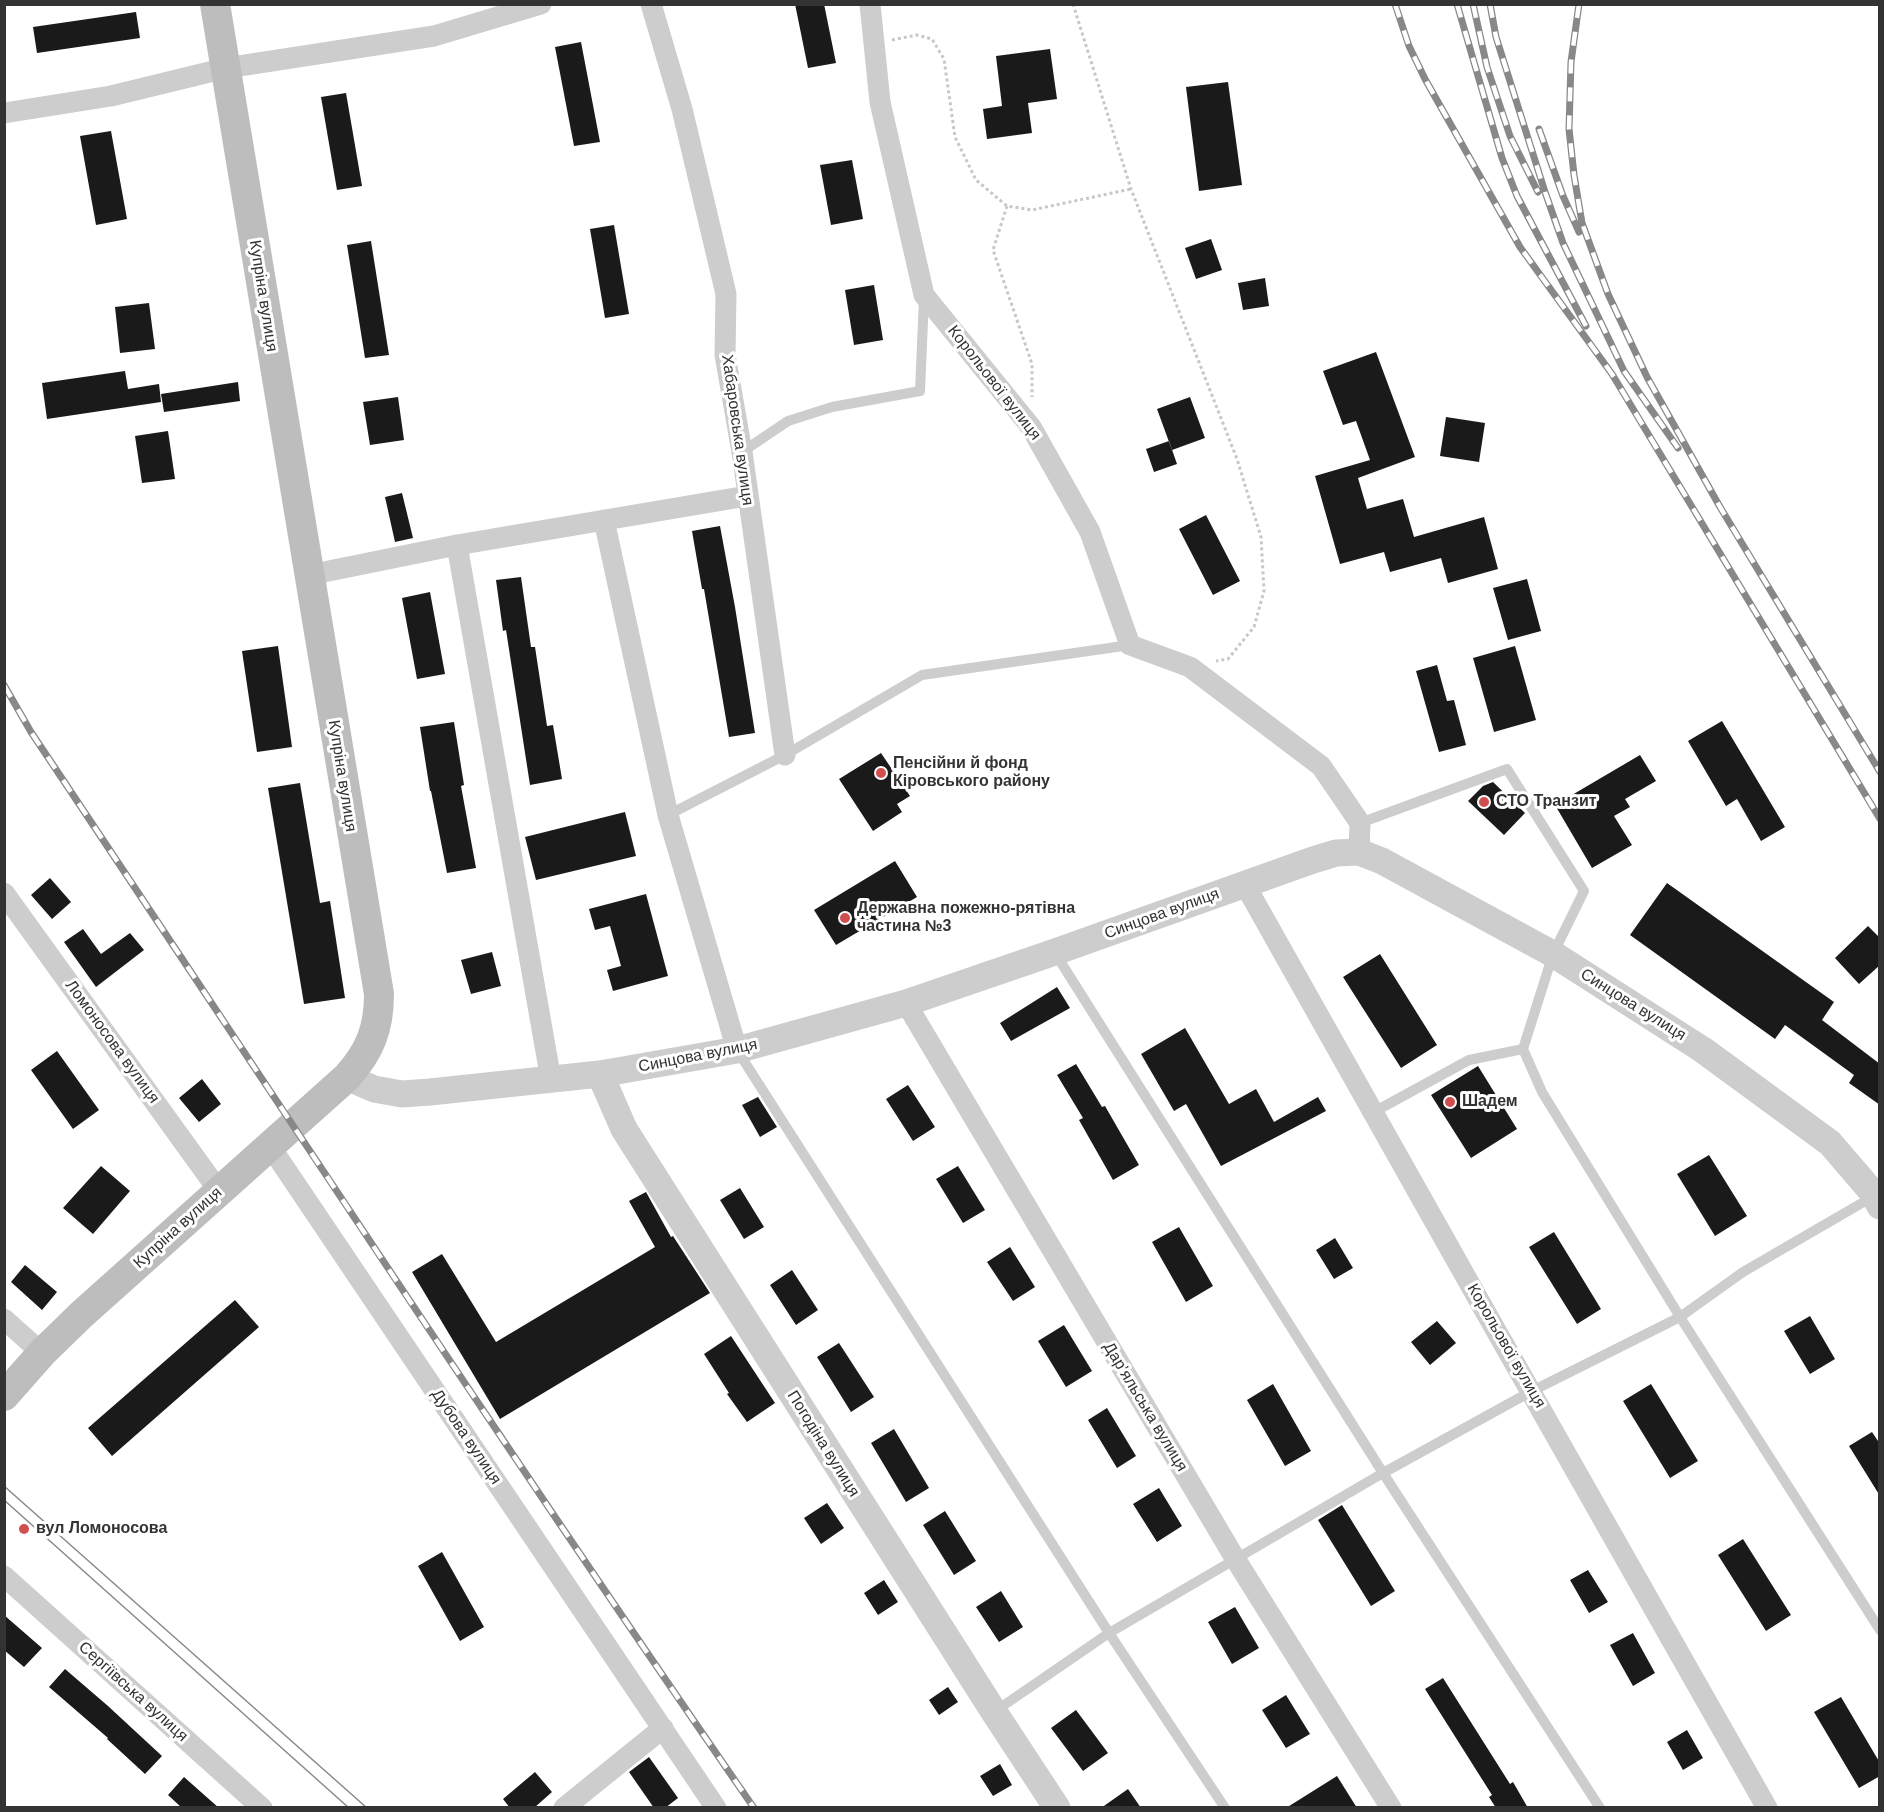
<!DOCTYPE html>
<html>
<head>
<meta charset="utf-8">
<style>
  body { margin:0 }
  #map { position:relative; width:1884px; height:1812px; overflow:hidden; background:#fff; font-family:Helvetica,sans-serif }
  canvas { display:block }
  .frame { position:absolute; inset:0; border:6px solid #333; pointer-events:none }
</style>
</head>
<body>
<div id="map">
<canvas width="1884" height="1812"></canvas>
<div class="frame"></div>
</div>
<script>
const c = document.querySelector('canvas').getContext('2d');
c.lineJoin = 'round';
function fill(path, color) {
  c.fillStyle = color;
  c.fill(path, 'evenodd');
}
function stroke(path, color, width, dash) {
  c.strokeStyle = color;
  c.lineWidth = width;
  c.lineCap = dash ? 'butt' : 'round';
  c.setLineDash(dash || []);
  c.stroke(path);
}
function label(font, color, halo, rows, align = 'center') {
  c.font = font + ' Helvetica,sans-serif';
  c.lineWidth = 6;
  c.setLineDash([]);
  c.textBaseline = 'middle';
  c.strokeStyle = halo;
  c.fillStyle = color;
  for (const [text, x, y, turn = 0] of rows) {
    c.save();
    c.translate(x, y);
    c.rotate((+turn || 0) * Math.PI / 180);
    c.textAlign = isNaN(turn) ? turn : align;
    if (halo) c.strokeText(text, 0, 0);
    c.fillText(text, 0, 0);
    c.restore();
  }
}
const building = new Path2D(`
  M795,4H824L836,63L808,68Z
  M136,12L140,38L37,53L33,27Z
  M581,42L600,142L574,146L555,47Z
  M1050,49L1057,99L1028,103L1032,133L987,139L983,109L1002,106L996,56Z
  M1228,82L1242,185L1199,191L1186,87Z
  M346,93L362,186L337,190L321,97Z
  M111,131L127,219L96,225L80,136Z
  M852,160L863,219L831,225L820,165Z
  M614,225L629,314L605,318L590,229Z
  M1211,239L1222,270L1196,279L1185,248Z
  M371,241L389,355L365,358L347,245Z
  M1265,278L1269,306L1243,310L1238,283Z
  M874,285L883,340L854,345L845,290Z
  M149,303L155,349L120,353L115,307Z
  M1376,352L1415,457L1358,478L1367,509L1403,499L1414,537L1484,517L1498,569L1448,583L1441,558L1390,572L1384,552L1340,564L1315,476L1370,460L1356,421L1343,425L1323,371Z
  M125,371L128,389L159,384L161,402L47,419L42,383Z
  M238,382L240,401L164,412L161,394Z
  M398,397L404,440L370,445L363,402Z
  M1190,397L1205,438L1172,450L1157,409Z
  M1446,417L1485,423L1479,462L1440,456Z
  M168,431L175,479L142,483L135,436Z
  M1169,441L1177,464L1154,472L1146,449Z
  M402,493L413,538L395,542L385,497Z
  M1206,515L1240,581L1213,595L1179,529Z
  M720,526L735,607L755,733L729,737L704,589H702L692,531Z
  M521,577L531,647H535L547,726L553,725L562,779L530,785L506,630L503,631L496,580Z
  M1527,579L1541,631L1508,640L1493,588Z
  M430,592L445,674L417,679L402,598Z
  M278,646L292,747L257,752L242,651Z
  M1515,646L1536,720L1494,732L1473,658Z
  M1437,665L1447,701L1454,700L1466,745L1439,752L1416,671Z
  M1722,721L1785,827L1761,841L1737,799L1726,806L1688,741Z
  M454,722L464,785L461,786L476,868L447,873L431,791H430L420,727Z
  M881,753L910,796L897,804L902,812L873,831L839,779Z
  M1640,755L1656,781L1625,799L1630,807L1614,816L1632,845L1592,868L1555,805Z
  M1493,782L1525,813L1504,835L1468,801L1483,786Z
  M300,783L320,903L330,901L345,998L304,1004L268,788Z
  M625,812L636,856L536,880L525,837Z
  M895,861L917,897L836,945L814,910Z
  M50,878L71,902L52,919L31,895Z
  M1667,883L1834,1002L1822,1020L1880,1064V1105L1849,1083L1854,1075L1785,1025L1775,1039L1630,935Z
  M646,894L668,976L613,991L607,970L621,966L610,926L595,930L589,909Z
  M1868,926L1880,938V965L1859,984L1835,958Z
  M83,929L101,954L130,933L144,950L96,987L64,942Z
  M492,952L501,986L471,994L461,960Z
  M1380,954L1437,1045L1401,1068L1343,977Z
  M1057,987L1070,1008L1011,1041L1000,1023Z
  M1185,1028L1229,1104L1256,1089L1274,1122L1318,1097L1326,1111L1221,1166L1186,1104L1174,1111L1141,1054Z
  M57,1051L99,1110L73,1129L31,1070Z
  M1076,1064L1102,1107L1105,1106L1139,1165L1113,1180L1079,1120L1083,1118L1057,1075Z
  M1478,1066L1517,1129L1471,1158L1431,1095Z
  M202,1079L221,1104L199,1122L179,1098Z
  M908,1085L935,1127L913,1141L886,1099Z
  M758,1097L777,1127L760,1137L742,1105Z
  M1709,1155L1747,1216L1715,1236L1677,1174Z
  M101,1166L130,1191L93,1234L63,1208Z
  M958,1166L985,1210L963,1223L936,1179Z
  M740,1188L764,1227L744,1239L720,1200Z
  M646,1192L671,1237L673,1236L710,1293L500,1419L412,1272L442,1254L496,1342L655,1247L629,1201Z
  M1179,1227L1213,1286L1186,1302L1152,1242Z
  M1554,1232L1601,1309L1577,1324L1529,1247Z
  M1335,1238L1353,1268L1334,1279L1316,1250Z
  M1010,1247L1035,1287L1013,1301L987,1262Z
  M25,1265L57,1292L42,1310L11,1282Z
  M792,1270L818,1310L796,1325L770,1285Z
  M235,1300L259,1327L112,1456L88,1428Z
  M1810,1316L1835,1359L1810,1374L1784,1331Z
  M1437,1321L1456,1343L1430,1365L1411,1342Z
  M1064,1325L1092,1371L1066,1387L1038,1341Z
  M731,1336L775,1403L747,1422L727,1394L729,1393L704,1354Z
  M839,1343L874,1397L851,1412L817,1357Z
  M1273,1384L1311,1451L1285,1466L1247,1400Z
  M1651,1384L1698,1461L1670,1478L1623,1401Z
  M1107,1408L1136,1456L1117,1468L1088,1420Z
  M894,1429L929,1488L906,1502L871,1443Z
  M1872,1432L1880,1444V1496L1849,1446Z
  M1159,1488L1182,1526L1157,1542L1133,1504Z
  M827,1503L844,1528L821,1544L804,1518Z
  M1342,1505L1395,1591L1371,1606L1318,1520Z
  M945,1511L976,1561L954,1575L923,1525Z
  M1743,1539L1791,1615L1766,1631L1718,1555Z
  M442,1552L484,1627L460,1641L418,1566Z
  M1588,1570L1608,1602L1589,1613L1570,1580Z
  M884,1580L898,1602L878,1615L864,1593Z
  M1001,1591L1023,1627L999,1642L976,1607Z
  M1235,1607L1259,1648L1232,1664L1208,1622Z
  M4,1615L42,1648L24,1667L4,1650Z
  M1633,1633L1655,1673L1633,1686L1610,1645Z
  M65,1669L108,1706L162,1756L145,1774L107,1739L108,1738L49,1687Z
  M1443,1678L1510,1784L1513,1782L1528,1808H1496L1489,1797L1492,1795L1425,1689Z
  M948,1687L958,1702L939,1715L929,1700Z
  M1286,1695L1310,1734L1286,1748L1262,1710Z
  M1841,1697L1880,1763V1776L1859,1788L1814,1712Z
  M1076,1710L1108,1753L1083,1771L1051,1728Z
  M1687,1730L1703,1758L1683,1770L1667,1742Z
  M649,1757L678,1798L665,1808H654L629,1772Z
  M1000,1764L1012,1785L993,1796L980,1776Z
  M535,1772L552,1792L534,1808H510L503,1799Z
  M1337,1776L1357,1808H1286Z
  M184,1777L219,1808H182L168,1795Z
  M1128,1789L1141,1808H1101Z`);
const path = new Path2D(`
  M1073,4L1131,189L1237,459L1261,537L1264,591L1254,627L1228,659L1216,661
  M892,40L917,35L932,39L944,59L955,137L976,180L1007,206L1032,210L1131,189
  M1007,206L993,250L1032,364V397`);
const service = new Path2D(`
  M742,452L788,421L832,407L920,391L924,298
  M668,815L785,755L922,675L1130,645
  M1360,823L1507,769L1584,891L1553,954L1523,1049L1542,1092L1680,1317L1880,1630
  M1055,953L1383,1473L1600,1808
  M737,1050L1109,1633L1225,1808
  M1372,1113L1469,1060L1523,1049
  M994,1712L1109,1633L1383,1473L1532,1391L1680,1317L1743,1272L1874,1196`);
const minor = new Path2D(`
  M651,4L682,109L726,294L725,355L742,452L785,755
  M870,4L880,102L924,295L1031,427L1090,532L1130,645L1190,667L1321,766L1360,823L1359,852
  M4,113L111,96L226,68L434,36L541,4
  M604,520L668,815L737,1050
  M457,545L551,1080
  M309,575L457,545L747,496
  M1244,883C1416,1193 1593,1499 1767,1808
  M4,893L219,1191
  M906,1003L1236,1560L1391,1808
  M270,1146L716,1808
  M4,1319L42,1353
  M4,1576L262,1808
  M564,1808L663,1728`);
const tertiary = new Path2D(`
  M600,1074L624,1129L994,1712L1057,1808
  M347,1077L374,1089L402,1094L430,1092L600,1074L737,1050L906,1003L1055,952L1313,860L1336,853L1359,852L1382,861L1553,954L1703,1050L1830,1143L1873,1193L1880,1206`);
const secondary = new Path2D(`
  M4,1396L42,1353L81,1315L347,1077C370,1051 379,1029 379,994L215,4`);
const tram = new Path2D(`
  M4,1486L367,1808
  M4,1500L349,1808`);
const rail = new Path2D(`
  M1395,4L1409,46L1425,79L1520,247L1612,374L1880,819
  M1457,4L1502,158L1517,196L1586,326
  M1473,4L1487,67L1510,136L1538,192
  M1490,4L1496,37L1545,192L1563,243L1624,371L1678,448
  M1579,4L1571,62L1569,129L1574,175L1582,223L1608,294L1647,377L1720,507L1880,772
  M1539,129L1563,196L1579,232
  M4,685L31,732C271,1091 508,1453 754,1808`);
const markers = [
  [881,773,6,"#d04e4e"],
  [1484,802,6,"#d04e4e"],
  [845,918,6,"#d04e4e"],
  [1450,1102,6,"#d04e4e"],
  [24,1529,6,"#d04e4e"]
];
const streetNames = [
  ["Купріна вулиця",263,296,81],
  ["Корольової вулиця",994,383,52],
  ["Хабаровська вулиця",737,430,82],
  ["Купріна вулиця",342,776,81],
  ["Синцова вулиця",1162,914,-20],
  ["Синцова вулиця",1633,1005,32],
  ["Ломоносова вулиця",112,1042,54],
  ["Синцова вулиця",698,1056,-11],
  ["Купріна вулиця",178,1228,-42],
  ["Корольової вулиця",1506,1346,60],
  ["Дар’яльська вулиця",1145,1407,59],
  ["Дубова вулиця",466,1437,56],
  ["Погодіна вулиця",823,1444,58],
  ["Сергіївська вулиця",133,1692,42]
];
const poiNames = [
  ["Пенсійни й фонд",893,764],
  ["Кіровського району",893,782],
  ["СТО Транзит",1496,802],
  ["Державна пожежно-рятівна",857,909],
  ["частина №3",857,927],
  ["Шадем",1462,1102],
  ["вул Ломоносова",36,1529]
];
fill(building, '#1a1a1a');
stroke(path, '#c7c7c7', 3, [3, 3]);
stroke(service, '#cdcdcd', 10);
stroke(minor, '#cdcdcd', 21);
stroke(tertiary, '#cdcdcd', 27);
stroke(secondary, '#bdbdbd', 30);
stroke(tram, '#888', 1.5);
stroke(rail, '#888', 7);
stroke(rail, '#fff', 4.5, [14]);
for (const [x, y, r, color] of markers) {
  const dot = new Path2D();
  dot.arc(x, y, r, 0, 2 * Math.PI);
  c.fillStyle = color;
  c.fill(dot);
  stroke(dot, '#fff', 2);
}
label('16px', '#333', '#fff', streetNames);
label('bold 16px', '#333', '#fff', poiNames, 'left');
</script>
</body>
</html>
